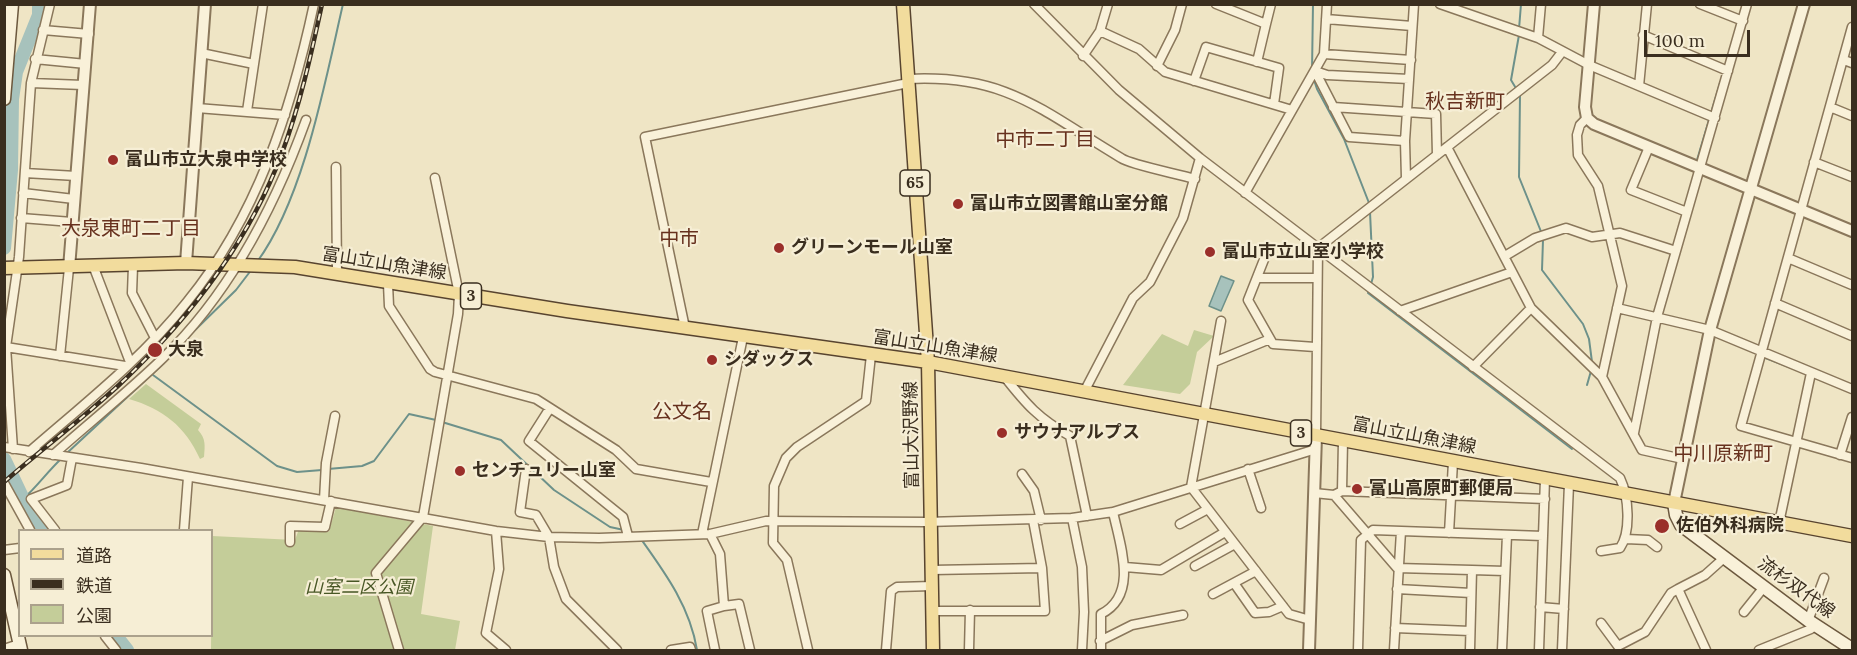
<!DOCTYPE html>
<html>
<head>
<meta charset="utf-8">
<style>
  body { margin:0 }
  #map { position:relative; width:1857px; height:655px; overflow:hidden; background:#efe5c5; font-family:Lora,"Noto Sans JP",serif }
  canvas { display:block }
  .frame { position:absolute; inset:0; border:6px solid #3a2e1f; pointer-events:none }
  .legend { position:absolute; left:18px; top:529px; width:195px; height:108px; box-sizing:border-box; background:#f6eed5; border:2px solid #aba18c; margin:0; padding:8px 10px; list-style:none; font-size:18px; color:#3a2e1f }
  .legend li { display:flex; align-items:center; gap:12px; height:30px }
  .legend b { width:30px; border:2px solid #aba18c }
  .scale { position:absolute; left:1644px; top:30px; width:106px; height:27px; box-sizing:border-box; border:3px solid #3a2e1f; border-top:0; padding-left:8px; font-size:18px; line-height:21px; white-space:nowrap; color:#3a2e1f; -webkit-text-stroke:4px #f6eed5; paint-order:stroke }
</style>
</head>
<body>
<div id="map">
<canvas width="1857" height="655"></canvas>
<div class="frame"></div>
<ul class="legend">
<li><b style="height:8px;background:#f2dc9d"></b>道路</li>
<li><b style="height:8px;background:#3a2e1f"></b>鉄道</li>
<li><b style="height:16px;background:#c4cd99"></b>公園</li>
</ul>
<div class="scale">100 m</div>
</div>
<script>
const c = document.querySelector('canvas').getContext('2d');
c.lineJoin = 'round';
function fill(path, color) {
  c.fillStyle = color;
  c.fill(path, 'evenodd');
}
function stroke(path, color, width, dash) {
  c.strokeStyle = color;
  c.lineWidth = width;
  c.lineCap = dash ? 'butt' : 'round';
  c.setLineDash(dash || []);
  c.stroke(path);
}
function label(font, color, halo, rows, align = 'center') {
  c.font = font + ' Lora,"Noto Sans JP",serif';
  c.lineWidth = 4.5;
  c.setLineDash([]);
  c.textBaseline = 'middle';
  c.strokeStyle = halo;
  c.fillStyle = color;
  for (const [text, x, y, turn = 0] of rows) {
    c.save();
    c.translate(x, y);
    c.rotate((+turn || 0) * Math.PI / 180);
    c.textAlign = isNaN(turn) ? turn : align;
    if (halo) c.strokeText(text, 0, 0);
    c.fillText(text, 0, 0);
    c.restore();
  }
}
const green = new Path2D(`
  M1194,330L1214,336L1197,352L1190,384L1180,394L1123,385L1162,334L1188,346Z
  M146,384L201,424L198,430C206,439 205,445 204,457L200,459C185,426 163,409 129,399Z
  M336,507L433,526L421,614L460,621L455,650H211L212,536L295,540L299,529L329,532Z`);
const water = new Path2D(`
  M1221,276L1234,281L1221,311L1209,306Z`);
const stream = new Path2D(`
  M1519,29L1521,4
  M1312,71L1313,4
  M1313,77L1317,89L1344,139L1369,203
  M1517,90L1511,80L1519,35
  M1520,95L1519,177L1542,234
  M1697,160L1720,83
  M1370,212L1373,277L1371,284
  M1543,240L1542,270L1583,324L1589,339L1592,362
  M257,262C304,198 325,82 343,4
  M1369,289L1368,293L1572,449
  M190,335L236,290L252,269
  M1763,357L1794,369
  M153,375L277,466L297,472L322,470
  M1587,385L1591,371
  M442,422L501,440L554,490L610,527L624,530
  M67,453L164,363
  M4,468L7,467
  M328,469L362,466L374,461L409,414L436,420
  M23,499C37,487 47,472 61,459
  M641,539C666,574 690,607 697,650`);
const river = new Path2D(`
  M4,248L11,170L12,99L16,72L39,15V4
  M4,459L23,499L44,530
  M116,636L127,650`);
const minor = new Path2D(`
  M1034,4L1119,90L1200,158L1620,478C1629,497 1631,532 1620,548L1601,551
  M1216,4L1266,24L1257,62
  M1440,4L1538,38L1589,65L1715,118
  M1700,4L1743,21
  M1326,19L1412,26
  M1266,24L1271,4
  M1852,27L1741,426L1852,458
  M43,30L89,34
  M1100,31L1139,49L1165,72L1292,110
  M1643,35L1728,71
  M1538,38L1541,4
  M201,53L254,64
  M1324,54L1411,60
  M1083,56L1100,31L1108,4
  M35,59L86,64
  M1844,60L1852,63
  M1157,66L1175,30L1182,4
  M1315,71L1349,137L1405,141
  M1315,71L1327,75L1409,79
  M908,79C1007,74 1042,111 1121,158C1131,165 1179,174 1195,179
  M1194,81L1206,47L1279,68L1274,104
  M31,83L83,85
  M1639,86L1647,4
  M1333,107L1436,114L1437,155
  M1830,107L1852,116
  M197,108L285,115
  M247,111L263,4
  M1587,118L1580,125L1577,135L1578,155L1598,186L1622,286L1602,377
  M1447,147L1531,308L1602,377L1642,450L1683,459
  M1649,147L1631,190L1687,212
  M1814,162L1852,177
  M336,167L337,274
  M25,173L76,176
  M1406,178L1405,141L1414,4
  M23,193L74,199
  M1245,193L1324,54L1327,4
  M21,218L72,222
  M1505,256L1535,238L1566,228L1592,237L1620,233L1676,251
  M1265,257L1248,300L1273,344L1315,347
  M1788,258L1852,285
  M133,266L132,293L155,338
  M94,268L130,362
  M1259,278H1316
  M388,284L389,306L430,369L435,372L536,399L616,450L636,469L711,482
  M1775,303L1852,336
  M1617,308L1710,330L1852,389
  M1400,311L1512,272
  M1221,321L1191,487L1289,614L1310,620
  M685,328L645,137L908,83
  M6,347L125,366
  M60,356L69,268
  M1214,362L1270,339
  M1473,367L1531,308
  M1004,376C1026,404 1039,419 1070,436L1087,516
  M1084,392L1133,298L1150,282L1183,218L1200,158
  M550,408L529,441L623,517L628,536
  M1634,433L1657,317L1747,4
  M1316,436L1318,248L1552,65L1562,52
  M4,447L141,468L496,531L549,537L599,538L710,534L766,521L926,522L1072,518L1113,512L1316,449
  M13,449L6,347L19,257L31,83L50,4
  M29,452C84,404 142,359 187,302C257,216 291,111 314,4
  M53,455C89,423 128,392 163,358C229,294 275,206 306,120
  M1840,455L1852,417
  M526,469L520,512L536,515L549,537L554,567L566,599L617,650
  M1248,469L1261,508
  M1022,474L1034,491L1041,520
  M4,483L30,530
  M1342,491L1343,441
  M1314,493L1334,495L1397,568L1472,570L1470,650
  M1334,495L1342,491L1545,499
  M324,500L326,463L335,416
  M1072,518L1082,567L1084,612L1082,650
  M1779,523L1811,373
  M1180,524L1208,509
  M55,530L31,499L67,485L72,458
  M184,530L188,477
  M496,531L499,569L486,633L506,650
  M1449,533L1453,462
  M702,534L743,337
  M710,534L720,554L724,606L707,611L715,650
  M1626,539L1648,540L1657,547
  M290,542V526L325,527L331,501
  M4,550L20,548
  M1195,566L1235,544
  M1125,567L1161,570L1225,532
  M932,570L1042,568
  M1472,570L1505,571
  M1234,583L1255,613L1269,612L1283,606
  M1397,589L1471,593
  M1678,589L1705,575L1724,558
  M1213,594L1256,571
  M724,606L739,604L750,650
  M1540,607L1564,609
  M932,611H1045L1042,568L1033,520
  M1744,612L1764,587
  M1808,621L1824,578
  M1601,623L1618,646L1645,632L1671,593L1678,589L1706,650
  M1395,628L1470,631
  M105,636L116,650
  M1100,641L1132,625L1183,615
  M4,649L19,644
  M399,650L376,573L423,517L458,314L459,294L435,178
  M671,650L690,647L691,650
  M808,650L787,560L773,543L774,486L786,458L797,447L866,401L871,355
  M886,650L891,591L897,587L932,586
  M969,650L970,610
  M1101,650V614C1139,595 1120,545 1113,512
  M1358,650L1361,540L1373,530L1543,536
  M1394,650L1401,531
  M1502,650L1507,535
  M1539,650L1545,479
  M1562,650L1569,484
  M1759,650L1811,629L1814,624`);
const tertiary = new Path2D(`
  M1594,4L1585,107L1587,118L1594,124L1852,231
  M186,263L205,4
  M69,268L90,4
  M1674,503L1710,330L1804,4
  M1309,650L1316,436`);
const secondary = new Path2D(`
  M4,99L12,4
  M1674,503L1676,515L1681,525L1809,621L1852,649
  M4,575L21,650`);
const primary = new Path2D(`
  M903,4L928,362L933,650
  M4,268L186,263L295,267L567,311L928,362L1852,536`);
const rail = new Path2D(`
  M4,482C42,449 82,419 119,385C187,321 249,242 282,153C300,105 311,55 322,4`);
const markers = [
  [113,160,6,"#9a2f2a"],
  [958,204,6,"#9a2f2a"],
  [779,248,6,"#9a2f2a"],
  [1210,252,6,"#9a2f2a"],
  [155,350,8,"#9a2f2a"],
  [712,360,6,"#9a2f2a"],
  [1002,433,6,"#9a2f2a"],
  [460,471,6,"#9a2f2a"],
  [1357,489,6,"#9a2f2a"],
  [1662,526,8,"#9a2f2a"]
];
const shields = [
  [915,183,30],
  [471,296,21],
  [1301,433,21]
];
const shieldNames = [
  ["65",915,183],
  ["3",471,296],
  ["3",1301,433]
];
const poiNames = [
  ["富山市立大泉中学校",125,160],
  ["富山市立図書館山室分館",970,204],
  ["グリーンモール山室",791,248],
  ["富山市立山室小学校",1222,252],
  ["大泉",168,350],
  ["シダックス",724,360],
  ["サウナアルプス",1014,433],
  ["センチュリー山室",472,471],
  ["富山高原町郵便局",1369,489],
  ["佐伯外科病院",1676,526]
];
const streetNames = [
  ["富山立山魚津線",384,264,9],
  ["富山立山魚津線",935,347,9],
  ["富山大沢野線",912,435,-91],
  ["富山立山魚津線",1414,436,11],
  ["流杉双代線",1796,588,36]
];
const parkNames = [
  ["山室二区公園",359,588]
];
const neighbourhoodNames = [
  ["秋吉新町",1465,102],
  ["中市二丁目",1045,140],
  ["大泉東町二丁目",131,229],
  ["中市",679,239],
  ["公文名",682,412],
  ["中川原新町",1723,454]
];
fill(green, '#c4cd99');
fill(water, '#a7c2bc');
stroke(water, '#6d918a', 1.5);
stroke(stream, '#6d918a', 2);
stroke(river, '#a7c2bc', 14);
stroke(minor, '#8a775b', 11);
stroke(tertiary, '#8a775b', 14);
stroke(secondary, '#6c583e', 15);
stroke(primary, '#58442f', 15);
stroke(minor, '#f9f1d9', 8);
stroke(tertiary, '#f9f1d9', 10);
stroke(secondary, '#f9f1d9', 12);
stroke(primary, '#f2dc9d', 12);
stroke(rail, '#3a2e1f', 4.5);
stroke(rail, '#f6eed5', 2, [7]);
for (const [x, y, r, color] of markers) {
  const dot = new Path2D();
  dot.arc(x, y, r, 0, 2 * Math.PI);
  c.fillStyle = color;
  c.fill(dot);
  stroke(dot, '#f6eed5', 2);
}
for (const [x, y, w] of shields) {
  const box = new Path2D();
  box.roundRect(x - w / 2, y - 13, w, 26, 4.5);
  c.fillStyle = '#f6eed5';
  c.fill(box);
  stroke(box, '#3a2e1f', 1.5);
}
label('bold 16px', '#3a2e1f', null, shieldNames);
label('bold 18px', '#3a2e1f', '#f6eed5', poiNames, 'left');
label('18px', '#3a2e1f', '#f6eed5', streetNames);
label('italic 18px', '#485725', '#f6eed5', parkNames);
label('20px', '#67311e', '#f6eed5', neighbourhoodNames);
</script>
</body>
</html>
